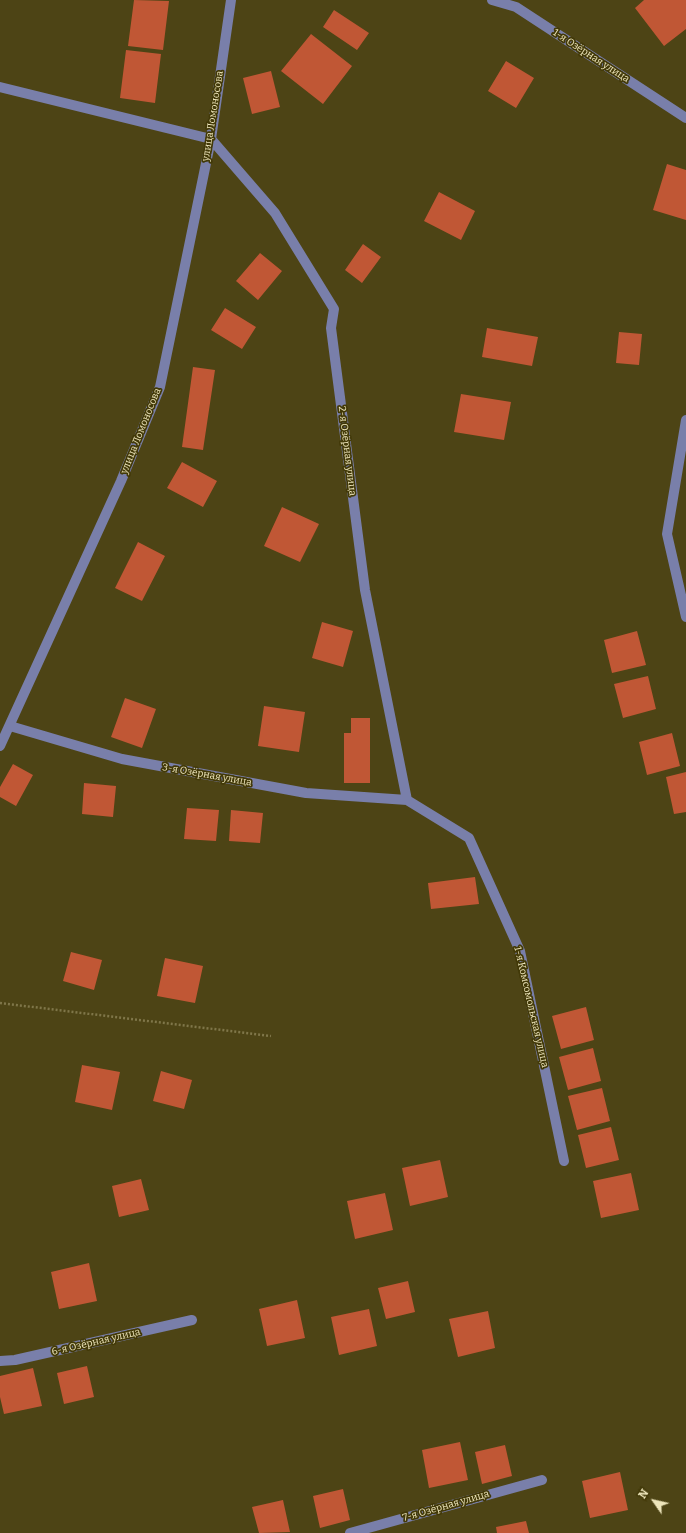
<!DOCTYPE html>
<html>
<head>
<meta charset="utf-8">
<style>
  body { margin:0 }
  #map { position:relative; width:686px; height:1533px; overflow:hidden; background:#4d4415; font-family:Bitter,serif }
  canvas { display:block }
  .north { position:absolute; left:634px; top:1481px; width:40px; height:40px; -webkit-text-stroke:3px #423908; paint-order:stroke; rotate:304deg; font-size:11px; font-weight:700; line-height:16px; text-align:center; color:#ede5bb }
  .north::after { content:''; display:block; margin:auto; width:14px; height:18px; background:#ede5bb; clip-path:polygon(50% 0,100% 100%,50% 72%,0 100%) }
</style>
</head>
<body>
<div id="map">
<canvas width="686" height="1533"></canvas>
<div class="north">N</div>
</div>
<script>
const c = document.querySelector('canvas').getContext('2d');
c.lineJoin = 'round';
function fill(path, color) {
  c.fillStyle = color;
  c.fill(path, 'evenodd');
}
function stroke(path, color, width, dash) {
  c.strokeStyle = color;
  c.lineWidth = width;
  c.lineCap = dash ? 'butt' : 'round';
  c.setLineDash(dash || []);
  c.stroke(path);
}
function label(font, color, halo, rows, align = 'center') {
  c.font = font + ' Bitter,serif';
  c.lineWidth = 3.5;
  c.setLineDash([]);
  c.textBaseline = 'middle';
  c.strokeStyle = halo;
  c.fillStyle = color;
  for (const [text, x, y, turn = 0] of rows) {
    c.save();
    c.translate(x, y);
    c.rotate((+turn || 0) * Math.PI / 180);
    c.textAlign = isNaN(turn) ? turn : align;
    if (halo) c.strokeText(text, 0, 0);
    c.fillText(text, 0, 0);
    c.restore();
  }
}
const building = new Path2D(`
  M134,0L169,1L163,50L128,46Z
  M644,0H686V29L664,46L635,8Z
  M334,10L369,33L357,50L323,27Z
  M311,34L352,66L323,104L281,71Z
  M126,50L161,54L155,103L120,98Z
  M506,61L534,78L516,108L488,91Z
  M271,71L280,107L252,114L243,78Z
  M667,164L686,170V220L653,210Z
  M439,192L475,211L461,240L424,221Z
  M363,244L381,257L362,283L345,270Z
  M260,253L282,271L258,300L236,281Z
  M225,308L256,327L242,349L211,330Z
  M487,328L538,337L532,366L482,357Z
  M619,332L642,334L639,365L616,363Z
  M193,367L215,370L203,450L182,447Z
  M461,394L511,402L504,440L454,432Z
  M182,462L217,481L203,507L167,488Z
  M282,507L319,524L300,562L264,546Z
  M138,542L165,556L142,601L115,588Z
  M322,622L353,631L343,667L312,658Z
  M637,631L646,665L612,673L604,640Z
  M648,676L656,709L623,718L614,684Z
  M125,698L156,709L142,748L111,737Z
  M264,706L305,712L299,752L258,746Z
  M351,718H370V783H344V733H351Z
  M672,733L680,766L647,775L639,742Z
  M13,764L33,775L16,806L0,797V787Z
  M686,772V812L674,814L666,777Z
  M84,783L116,786L113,817L82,814Z
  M187,808L219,810L216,841L184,839Z
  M231,810L263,813L260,843L229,841Z
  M475,877L479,904L431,909L428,883Z
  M71,952L102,960L94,990L63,981Z
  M165,958L203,966L195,1003L157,996Z
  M586,1007L594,1040L561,1049L552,1016Z
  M593,1048L601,1081L568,1090L559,1057Z
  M82,1065L120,1072L112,1110L75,1102Z
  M161,1071L192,1080L184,1109L153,1101Z
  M602,1088L610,1121L577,1130L568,1096Z
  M611,1127L619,1160L586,1168L578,1135Z
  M440,1160L448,1197L410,1206L402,1168Z
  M631,1173L639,1210L601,1218L593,1181Z
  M141,1179L149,1210L119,1217L112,1186Z
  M385,1193L393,1230L355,1239L347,1201Z
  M89,1263L97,1301L59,1309L51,1272Z
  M408,1281L415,1312L386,1319L378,1288Z
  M297,1300L305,1338L267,1346L259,1309Z
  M369,1309L377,1346L339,1355L331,1317Z
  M488,1311L495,1348L458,1357L449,1319Z
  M87,1366L94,1397L64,1404L57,1373Z
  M33,1368L42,1406L4,1414L0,1397V1376Z
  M460,1442L468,1480L429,1488L422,1450Z
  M505,1445L512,1476L482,1484L475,1452Z
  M620,1472L628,1510L590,1518L582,1481Z
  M343,1489L350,1520L320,1528L313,1496Z
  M283,1500L290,1532L259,1533L252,1507Z
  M526,1521L529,1533H497L496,1527Z`);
const path = new Path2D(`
  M0,1003L271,1036`);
const minor = new Path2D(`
  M492,0L516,7L686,118
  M0,87L211,139L275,213L334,309L331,328L365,590L407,800
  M686,420L667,534L686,617
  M10,726L122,759L306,793L407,800L469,838L520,951L564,1161
  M0,746L121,481L160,387L211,139L231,0
  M0,1361L15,1360L192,1320
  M350,1533L542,1480`);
const streetNames = [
  ["1-я Озёрная улица",591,56,33],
  ["улица Ломоносова",213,116,-81],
  ["улица Ломоносова",141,431,-68],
  ["2-я Озёрная улица",347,451,83],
  ["3-я Озёрная улица",207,775,10],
  ["1-я Комсомольская улица",531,1007,77],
  ["6-я Озёрная улица",96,1342,-13],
  ["7-я Озёрная улица",446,1506,-16]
];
fill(building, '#c05735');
stroke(path, '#7f7649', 2.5, [2, 2]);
stroke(minor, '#797faa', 10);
label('10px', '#ede5bb', '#423908', streetNames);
</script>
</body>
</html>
